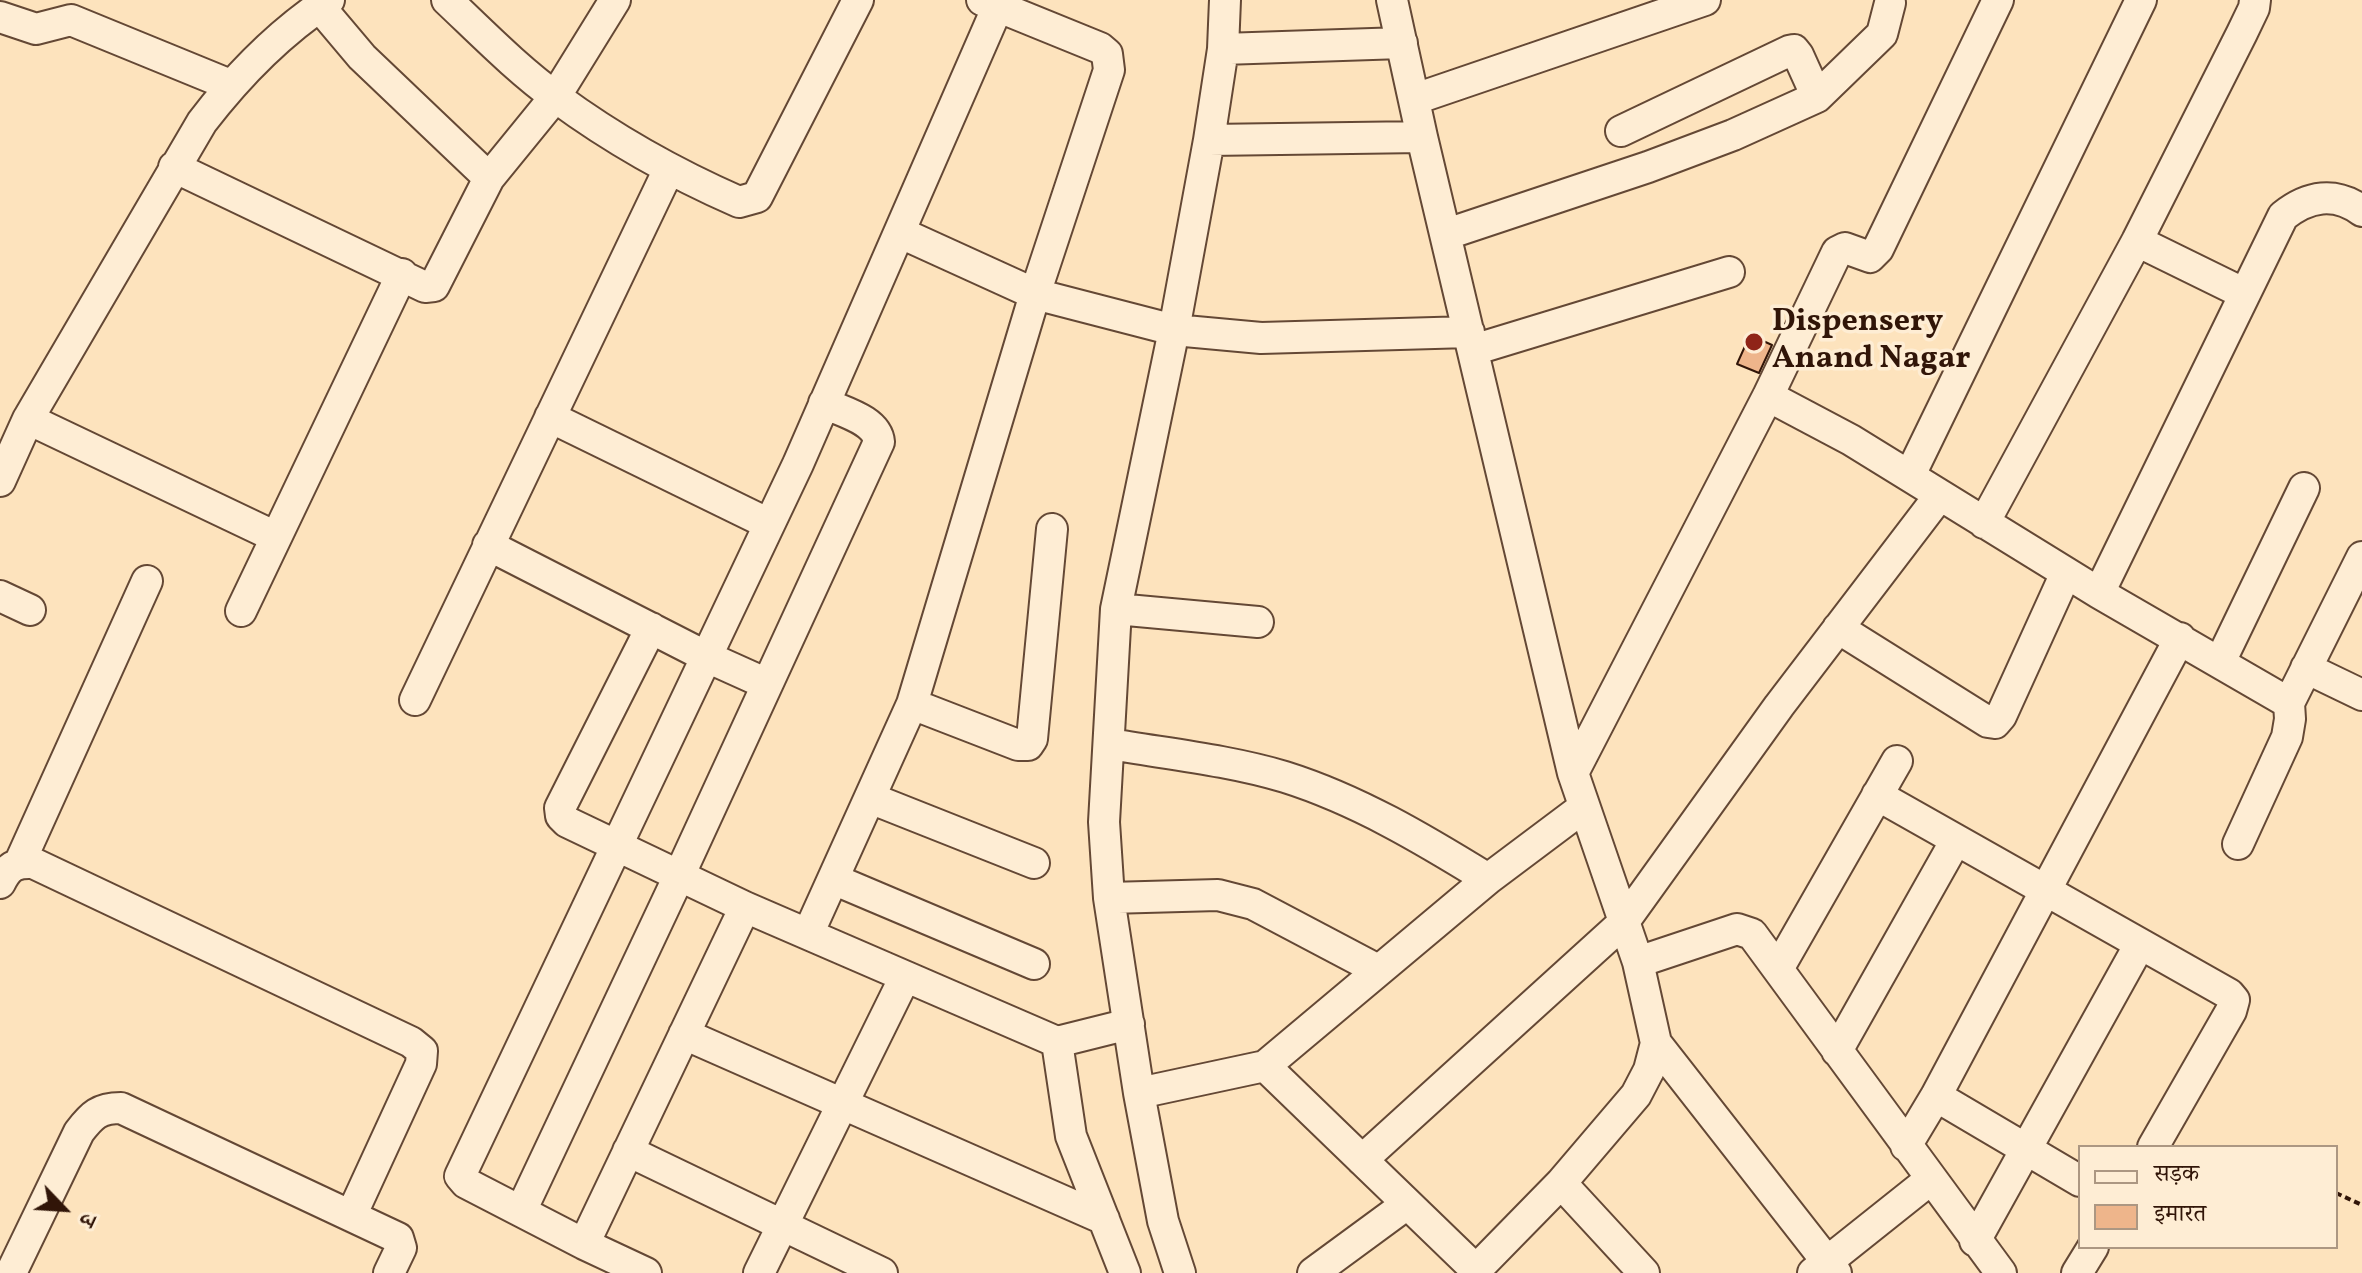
<!DOCTYPE html>
<html>
<head>
<meta charset="utf-8">
<style>
  body { margin:0 }
  #map { position:relative; width:2362px; height:1273px; overflow:hidden; background:#fde3bd; font-family:Vollkorn,"Noto Serif Devanagari",serif }
  canvas { display:block }
  .legend { position:absolute; left:2078px; top:1145px; width:260px; height:104px; box-sizing:border-box; background:#feedd4; border:2px solid #ac9782; margin:0; padding:10px 14px; list-style:none; font-size:24px; color:#311508 }
  .legend li { display:flex; align-items:center; gap:16px; height:40px }
  .legend b { width:40px; border:2px solid #ac9782 }
  .north { position:absolute; left:24px; top:1169px; width:80px; height:80px; -webkit-text-stroke:6px #feedd4; paint-order:stroke; rotate:115deg; font-size:22px; font-weight:700; line-height:32px; text-align:center; color:#311508 }
  .north::after { content:''; display:block; margin:auto; width:28px; height:36px; background:#311508; clip-path:polygon(50% 0,100% 100%,50% 72%,0 100%) }
</style>
</head>
<body>
<div id="map">
<canvas width="2362" height="1273"></canvas>
<ul class="legend">
<li><b style="height:10px;background:#feedd4"></b>सड़क</li>
<li><b style="height:22px;background:#eeb58b"></b>इमारत</li>
</ul>
<div class="north">उ</div>
</div>
<script>
const c = document.querySelector('canvas').getContext('2d');
c.lineJoin = 'round';
function fill(path, color) {
  c.fillStyle = color;
  c.fill(path, 'evenodd');
}
function stroke(path, color, width, dash) {
  c.strokeStyle = color;
  c.lineWidth = width;
  c.lineCap = dash ? 'butt' : 'round';
  c.setLineDash(dash || []);
  c.stroke(path);
}
function label(font, color, halo, rows, align = 'center') {
  c.font = font + ' Vollkorn,serif';
  c.lineWidth = 7;
  c.setLineDash([]);
  c.textBaseline = 'middle';
  c.strokeStyle = halo;
  c.fillStyle = color;
  for (const [text, x, y, turn = 0] of rows) {
    c.save();
    c.translate(x, y);
    c.rotate((+turn || 0) * Math.PI / 180);
    c.textAlign = isNaN(turn) ? turn : align;
    if (halo) c.strokeText(text, 0, 0);
    c.fillText(text, 0, 0);
    c.restore();
  }
}
const building = new Path2D(`
  M1750,335L1772,345L1759,373L1737,364Z`);
const path = new Path2D(`
  M2336,1193L2362,1205`);
const minor = new Path2D(`
  M447,0C482,33 518,70 557,98C614,140 675,174 739,202L757,197L858,0
  M1392,0L1422,137L1573,773L1638,962L1656,1043L1649,1070L1636,1095L1561,1183L1473,1273
  M319,6L362,57L489,178
  M0,17L36,29L71,20L230,85
  M1223,49L1402,43
  M1817,97L1882,34L1890,3
  M1415,99L1705,0
  M1209,140L1422,137
  M174,167L425,287L434,286L489,178L555,97L615,0
  M901,233L1035,294L1174,330L1261,338L1469,332
  M1447,234L1648,167L1733,135L1817,97L1798,55L1794,50L1789,51L1621,131
  M2137,241L2245,294
  M1473,350L1729,272
  M1768,396L1851,440L2099,593L2289,703
  M550,417L769,524
  M28,419L276,537
  M1910,475L2141,0
  M0,481L28,419L202,122C238,75 279,33 329,0
  M1984,523L2137,241L2242,33L2254,8L2255,0
  M488,545L707,657L767,684
  M2099,593L2283,216C2308,196 2335,191 2362,211
  M0,596L30,610
  M1116,609L1258,622
  M241,611L402,274
  M651,628L560,808L561,816L567,822L745,907L1057,1042L1129,1024
  M1838,628L1988,722L1995,723L2001,716L2066,573
  M2220,662L2304,488
  M2306,668L2362,695
  M415,700L669,169
  M912,704L1018,745H1028L1032,739L1052,529
  M1110,744C1168,754 1228,760 1285,777C1358,800 1423,839 1488,879
  M1573,773L1768,396L1837,252L1845,248L1870,257L1878,249L1998,0
  M1877,795L2229,994L2234,1000L2231,1011L2153,1147
  M870,798L1034,863
  M2238,844L2287,737L2290,719L2289,703L2362,557
  M20,862L147,581
  M833,879L1034,964
  M0,883C8,867 15,862 33,863L411,1042L422,1051L421,1064L351,1216
  M1109,898L1218,895L1253,904L1378,970
  M808,934L912,704L1035,294L1109,70L1107,54L1100,48L982,0
  M1638,962L1737,929L1752,934L2001,1273
  M1778,969L1897,761
  M684,1034L1104,1219
  M1057,1042L1071,1136L1125,1273
  M1656,1043L1836,1273
  M1837,1051L1956,840
  M1265,1066L1475,1269
  M1139,1093L1265,1066L1488,879L1584,807
  M1936,1096L2080,1181
  M1906,1146L1936,1096L2180,638
  M628,1151L882,1273
  M1362,1160L1623,923L1779,706L1940,495
  M1561,1183L1644,1273
  M521,1211L679,876L879,442C877,420 843,412 824,403
  M1975,1241L2140,944
  M584,1244L745,907
  M11,1273L79,1132C92,1115 99,1108 121,1108L398,1238L401,1248L389,1273
  M646,1273L584,1244L466,1183L460,1176L798,464L998,6
  M759,1273L905,977
  M1180,1273L1163,1221L1139,1093L1109,898L1104,822L1116,609L1174,330L1209,140L1223,49L1225,0
  M1313,1273L1407,1204
  M1813,1273L1931,1179
  M2077,1273L2093,1247`);
const markers = [
  [1754,342,10,"#8f2418"]
];
const poiNames = [
  ["Dispensery",1772,324],
  ["Anand Nagar",1772,361]
];
fill(building, '#eeb58b');
stroke(building, '#311508', 2);
stroke(minor, '#644835', 34);
stroke(path, '#311508', 4, [6, 4]);
stroke(minor, '#feedd4', 30);
for (const [x, y, r, color] of markers) {
  const dot = new Path2D();
  dot.arc(x, y, r, 0, 2 * Math.PI);
  c.fillStyle = color;
  c.fill(dot);
  stroke(dot, '#feedd4', 3);
}
label('bold 32px', '#311508', '#feedd4', poiNames, 'left');
</script>
</body>
</html>
